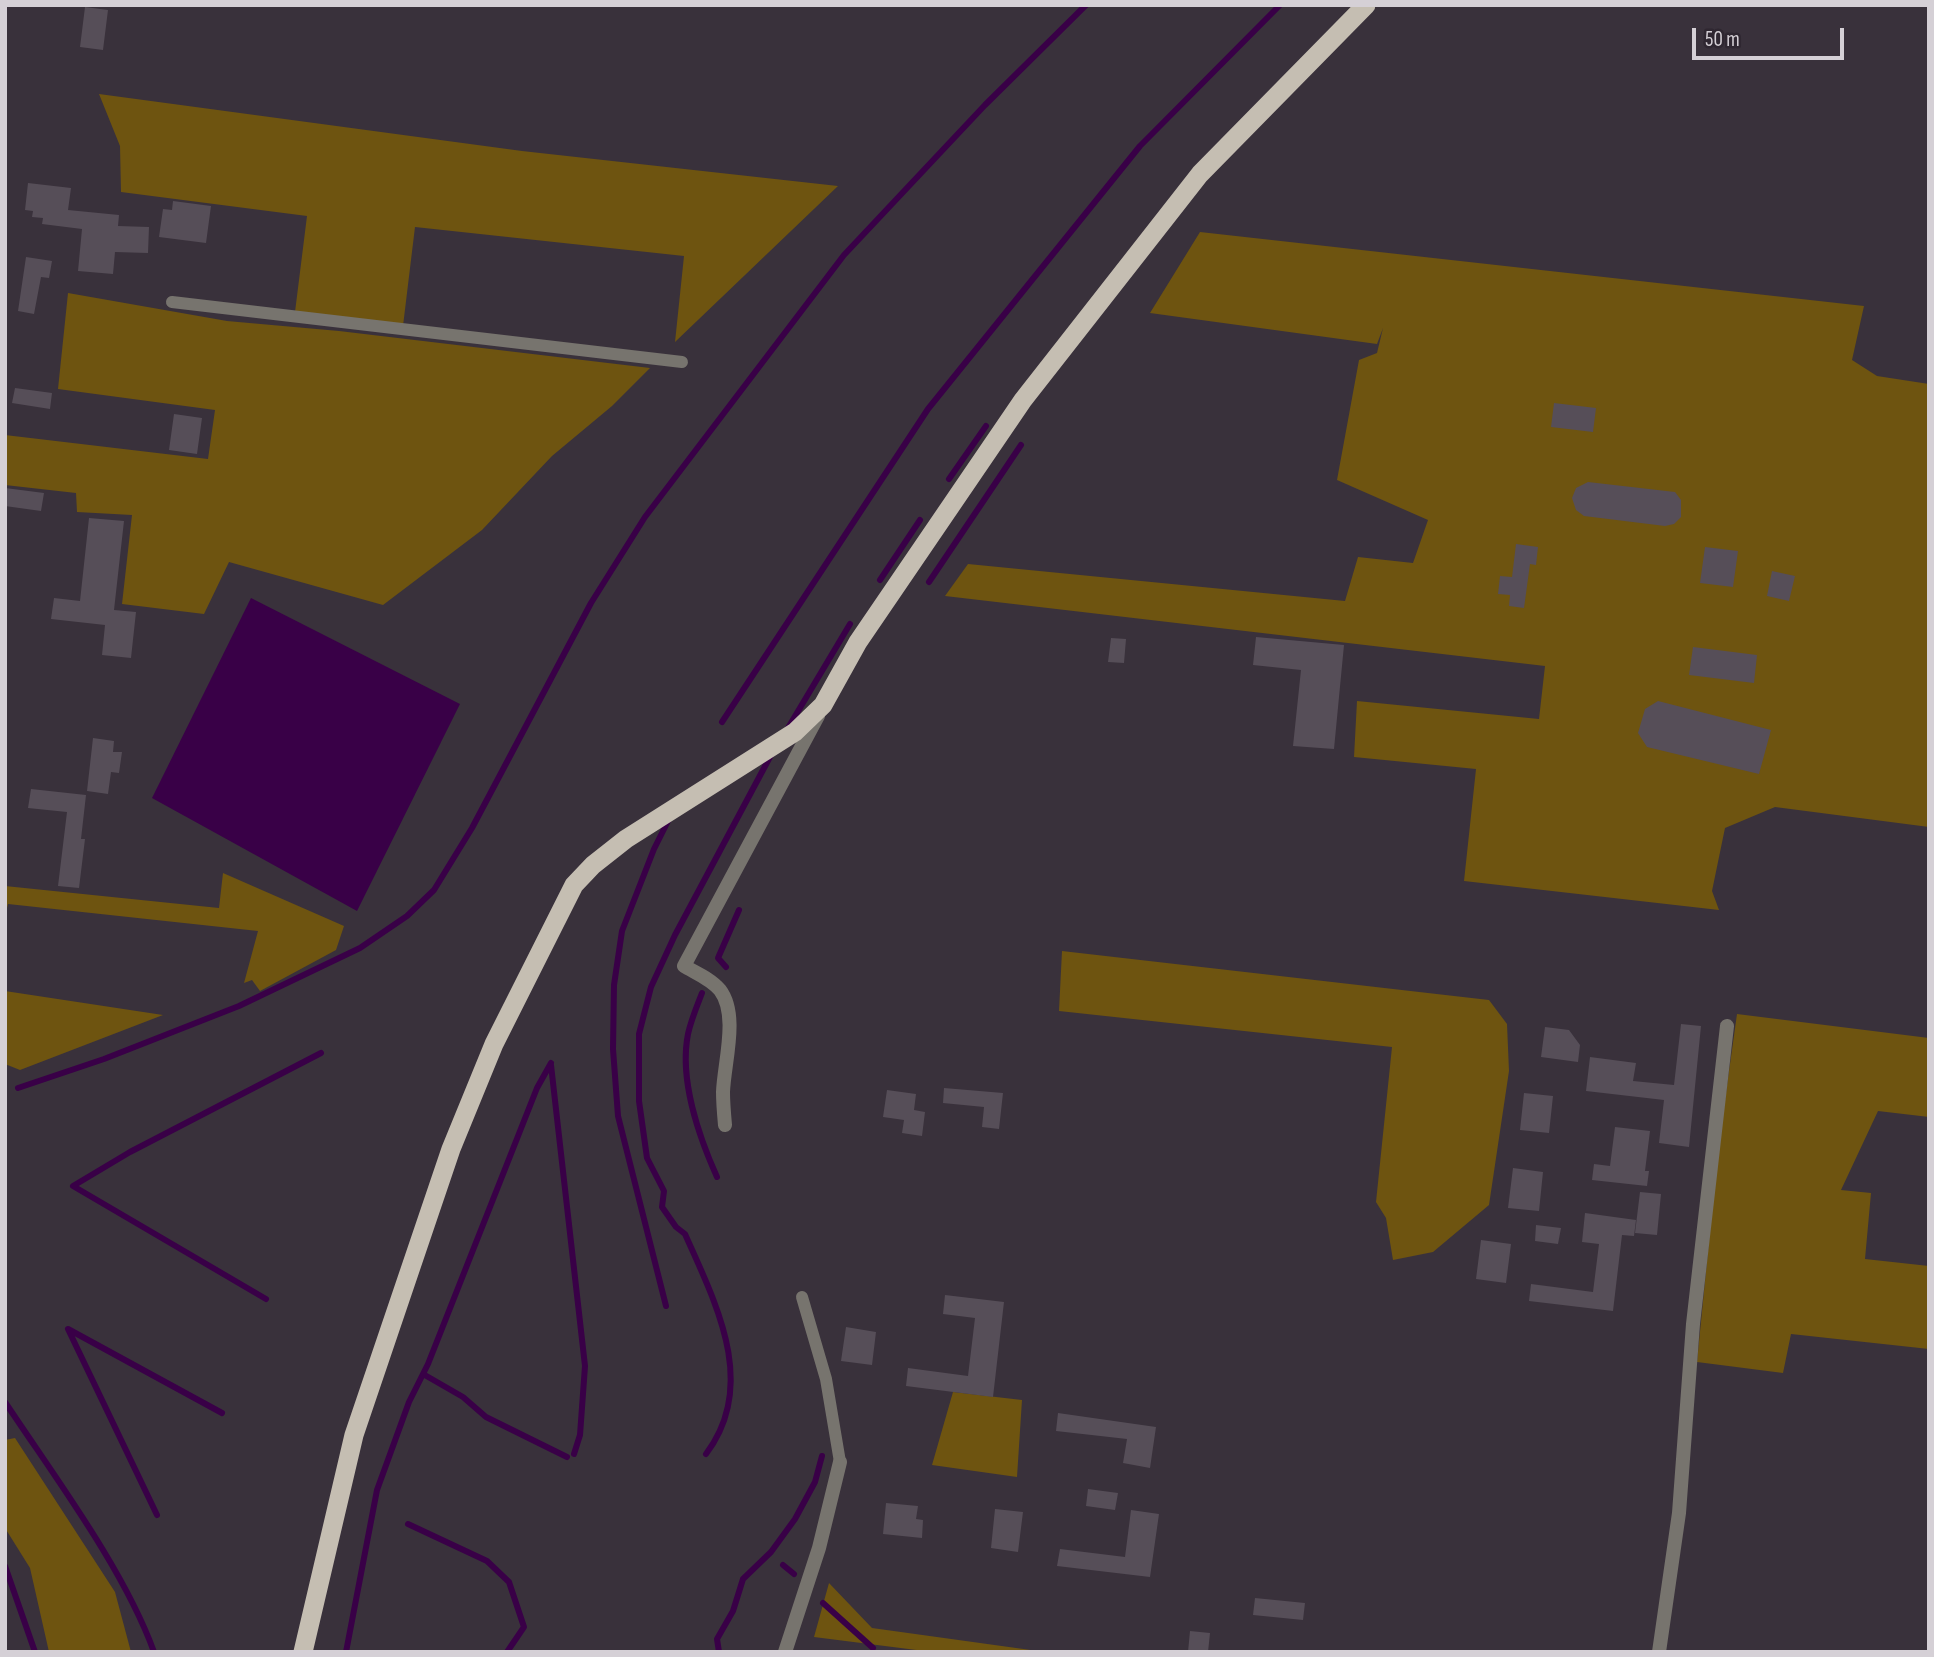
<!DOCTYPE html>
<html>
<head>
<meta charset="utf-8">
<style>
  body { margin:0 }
  #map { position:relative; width:1934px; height:1657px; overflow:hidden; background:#39313b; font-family:"Sofia Sans Condensed",sans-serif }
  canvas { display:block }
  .frame { position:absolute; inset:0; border:7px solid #d5d0d6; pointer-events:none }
  .scale { position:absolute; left:1692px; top:28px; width:152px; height:32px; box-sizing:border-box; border:4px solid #d5d0d6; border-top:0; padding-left:9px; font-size:21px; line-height:24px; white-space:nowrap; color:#d5d0d6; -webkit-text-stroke:5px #2f2731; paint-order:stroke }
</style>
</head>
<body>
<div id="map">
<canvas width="1934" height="1657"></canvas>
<div class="frame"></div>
<div class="scale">50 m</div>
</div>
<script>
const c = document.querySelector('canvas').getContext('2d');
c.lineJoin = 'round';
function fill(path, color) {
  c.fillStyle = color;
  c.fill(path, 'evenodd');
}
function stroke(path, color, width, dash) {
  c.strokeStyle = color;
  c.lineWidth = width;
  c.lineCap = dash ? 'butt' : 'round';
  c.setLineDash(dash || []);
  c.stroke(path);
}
const green = new Path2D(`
  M99,94L522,151L838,186L675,342L684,256L415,227L403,326L295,312L307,216L121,192L120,146Z
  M1200,232L1864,306L1852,360L1877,376L1929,384V827L1775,807L1725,828L1712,891L1719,910L1464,881L1476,769L1354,757L1357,701L1539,719L1545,666L945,596L968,564L1345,601L1358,557L1413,563L1428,520L1337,480L1359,360L1377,353L1383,328L1377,344L1150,313Z
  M68,293L227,321L339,331L650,368L612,406L552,456L482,530L383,605L229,562L204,614L122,604L132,515L77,512L76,493L5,485V435L208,459L215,410L58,389Z
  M223,873L344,926L336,950L260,991L252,980L244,983L258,931L8,904L5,916V886L219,908Z
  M1062,951L1489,1000L1507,1024L1509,1071L1489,1205L1433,1252L1393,1260L1386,1218L1376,1202L1392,1047L1059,1011Z
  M5,991L163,1015L20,1070L5,1064Z
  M1737,1014L1929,1038V1117L1878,1111L1841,1190L1871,1193L1865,1259L1929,1266V1349L1791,1334L1783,1373L1697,1362L1718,1150Z
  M953,1392L1022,1400L1017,1477L932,1465Z
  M15,1438L115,1592L131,1652H49L30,1568L5,1528V1440Z
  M829,1583L872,1628L1045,1652H932L814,1637Z`);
const water = new Path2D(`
  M251,598L460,704L357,911L152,798Z`);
const stream = new Path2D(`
  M949,479L986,426
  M880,580L920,520
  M929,582L1021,445
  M722,722L928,409L1140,146L1280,5
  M788,728L850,624
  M726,967L718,958L739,910
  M702,993C697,1006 691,1020 688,1034C679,1079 699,1137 717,1177
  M551,1065L585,1366L580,1435L574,1454
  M18,1088L104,1059L239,1006L360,948L407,916L434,890L472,828L591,603L645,517L844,255L985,105L1086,5
  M266,1299L73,1186L130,1152L321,1053
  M666,1306L618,1116L613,1049L614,985L622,931L654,849L670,817
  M423,1374L463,1397L486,1417L567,1457
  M5,1402C54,1476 124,1569 154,1652
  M706,1454C759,1384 715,1302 685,1234L676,1227L662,1207L664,1191L647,1158L639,1101V1034L651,987L675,935L771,755
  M157,1515L68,1329L222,1413
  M408,1524L487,1561L509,1582L524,1627L507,1652
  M783,1565L794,1574
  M5,1566L35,1652
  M823,1603L873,1648
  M346,1652L377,1490L409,1402L428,1364L537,1088L551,1063
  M719,1652L717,1639L733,1611L743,1579L771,1552L795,1519L815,1482L822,1456`);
const building = new Path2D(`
  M85,7L108,10L103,50L80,47Z
  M28,183L71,188L68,210L119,215L118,226L149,227L148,253L115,252L113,274L78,271L82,229L42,224L43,218L32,217L33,211L25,210Z
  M173,201L211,206L206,243L159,237L163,209L172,210Z
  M26,257L52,261L49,278L41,277L34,314L18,311Z
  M15,388L52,393L50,409L12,403Z
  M1554,403L1596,408L1593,432L1551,427Z
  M174,414L202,418L197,454L169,450Z
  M1588,482L1675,492L1681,500V517L1674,524L1665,526L1584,516L1576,510L1572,498L1576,488Z
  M5,488L44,493L41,511L5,506Z
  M89,518L124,521L114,610L136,612L131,658L102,655L105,625L51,619L54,598L80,601Z
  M1516,544L1538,547L1536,565L1530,564L1524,608L1509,606L1510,595L1498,594L1500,576L1512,577Z
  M1705,547L1738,551L1733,587L1700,583Z
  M1772,571L1795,576L1789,601L1767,596Z
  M1256,637L1344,645L1334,749L1293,746L1301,670L1253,665Z
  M1111,638L1126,639L1124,663L1108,662Z
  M1693,647L1757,655L1754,683L1689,675Z
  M1658,701L1771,730L1759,774L1647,747L1638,733L1645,709Z
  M93,738L114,741L113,752H122L119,773L111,772L108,794L87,791Z
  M31,789L86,795L81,839H85L79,888L58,886L67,812L28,808Z
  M1681,1024L1701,1026L1689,1147L1659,1143L1664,1100L1586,1091L1590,1057L1636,1063L1633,1081L1674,1085Z
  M1545,1027L1569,1030L1580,1045L1578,1062L1541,1057Z
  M944,1088L1003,1093L999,1129L982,1127L984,1107L943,1103Z
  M887,1090L916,1094L914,1110L925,1112L922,1136L902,1133L904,1120L883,1117Z
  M1524,1093L1553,1096L1549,1133L1520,1130Z
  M1615,1127L1650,1131L1645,1171H1649L1647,1186L1592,1180L1594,1164L1610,1166Z
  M1513,1168L1543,1172L1539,1211L1508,1208Z
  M1640,1192L1661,1194L1657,1235L1635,1233Z
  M1585,1213L1636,1220L1634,1236L1622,1235L1613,1311L1529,1301L1531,1284L1593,1292L1599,1244L1582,1242Z
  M1536,1225L1561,1228L1558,1244L1535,1241Z
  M1481,1240L1511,1244L1506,1283L1476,1279Z
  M945,1295L1004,1302L993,1397L906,1386L908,1368L968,1376L975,1318L943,1314Z
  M846,1327L876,1332L872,1365L841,1361Z
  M1058,1413L1156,1427L1150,1468L1123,1463L1127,1439L1056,1431Z
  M1088,1489L1118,1493L1115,1510L1086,1506Z
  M886,1503L918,1506L916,1519L923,1520L922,1538L883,1534Z
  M995,1509L1023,1512L1018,1552L991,1548Z
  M1131,1510L1159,1514L1150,1577L1057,1566L1060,1549L1125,1557Z
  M1255,1598L1305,1603L1303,1620L1253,1615Z
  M1190,1631L1210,1633L1208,1652H1188Z`);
const service = new Path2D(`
  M172,302L682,362
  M802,1297L826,1379L840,1462`);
const minor = new Path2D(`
  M725,1125C724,1114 723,1103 723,1092C724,1063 739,1015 720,990C711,979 696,973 684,966L818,716
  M785,1652L819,1548L840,1462
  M1659,1652L1679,1513L1693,1324L1727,1026`);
const trunk = new Path2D(`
  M303,1652L354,1435L451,1149L494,1044L574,885L593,865L626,839L795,732L823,705L858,642L1023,400L1200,174L1366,5`);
fill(green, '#6e5410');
fill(water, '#390047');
stroke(stream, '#390047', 6);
fill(building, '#564e58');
stroke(service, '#77746e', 12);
stroke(minor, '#77746e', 14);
stroke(trunk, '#c5beb2', 19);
</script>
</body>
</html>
